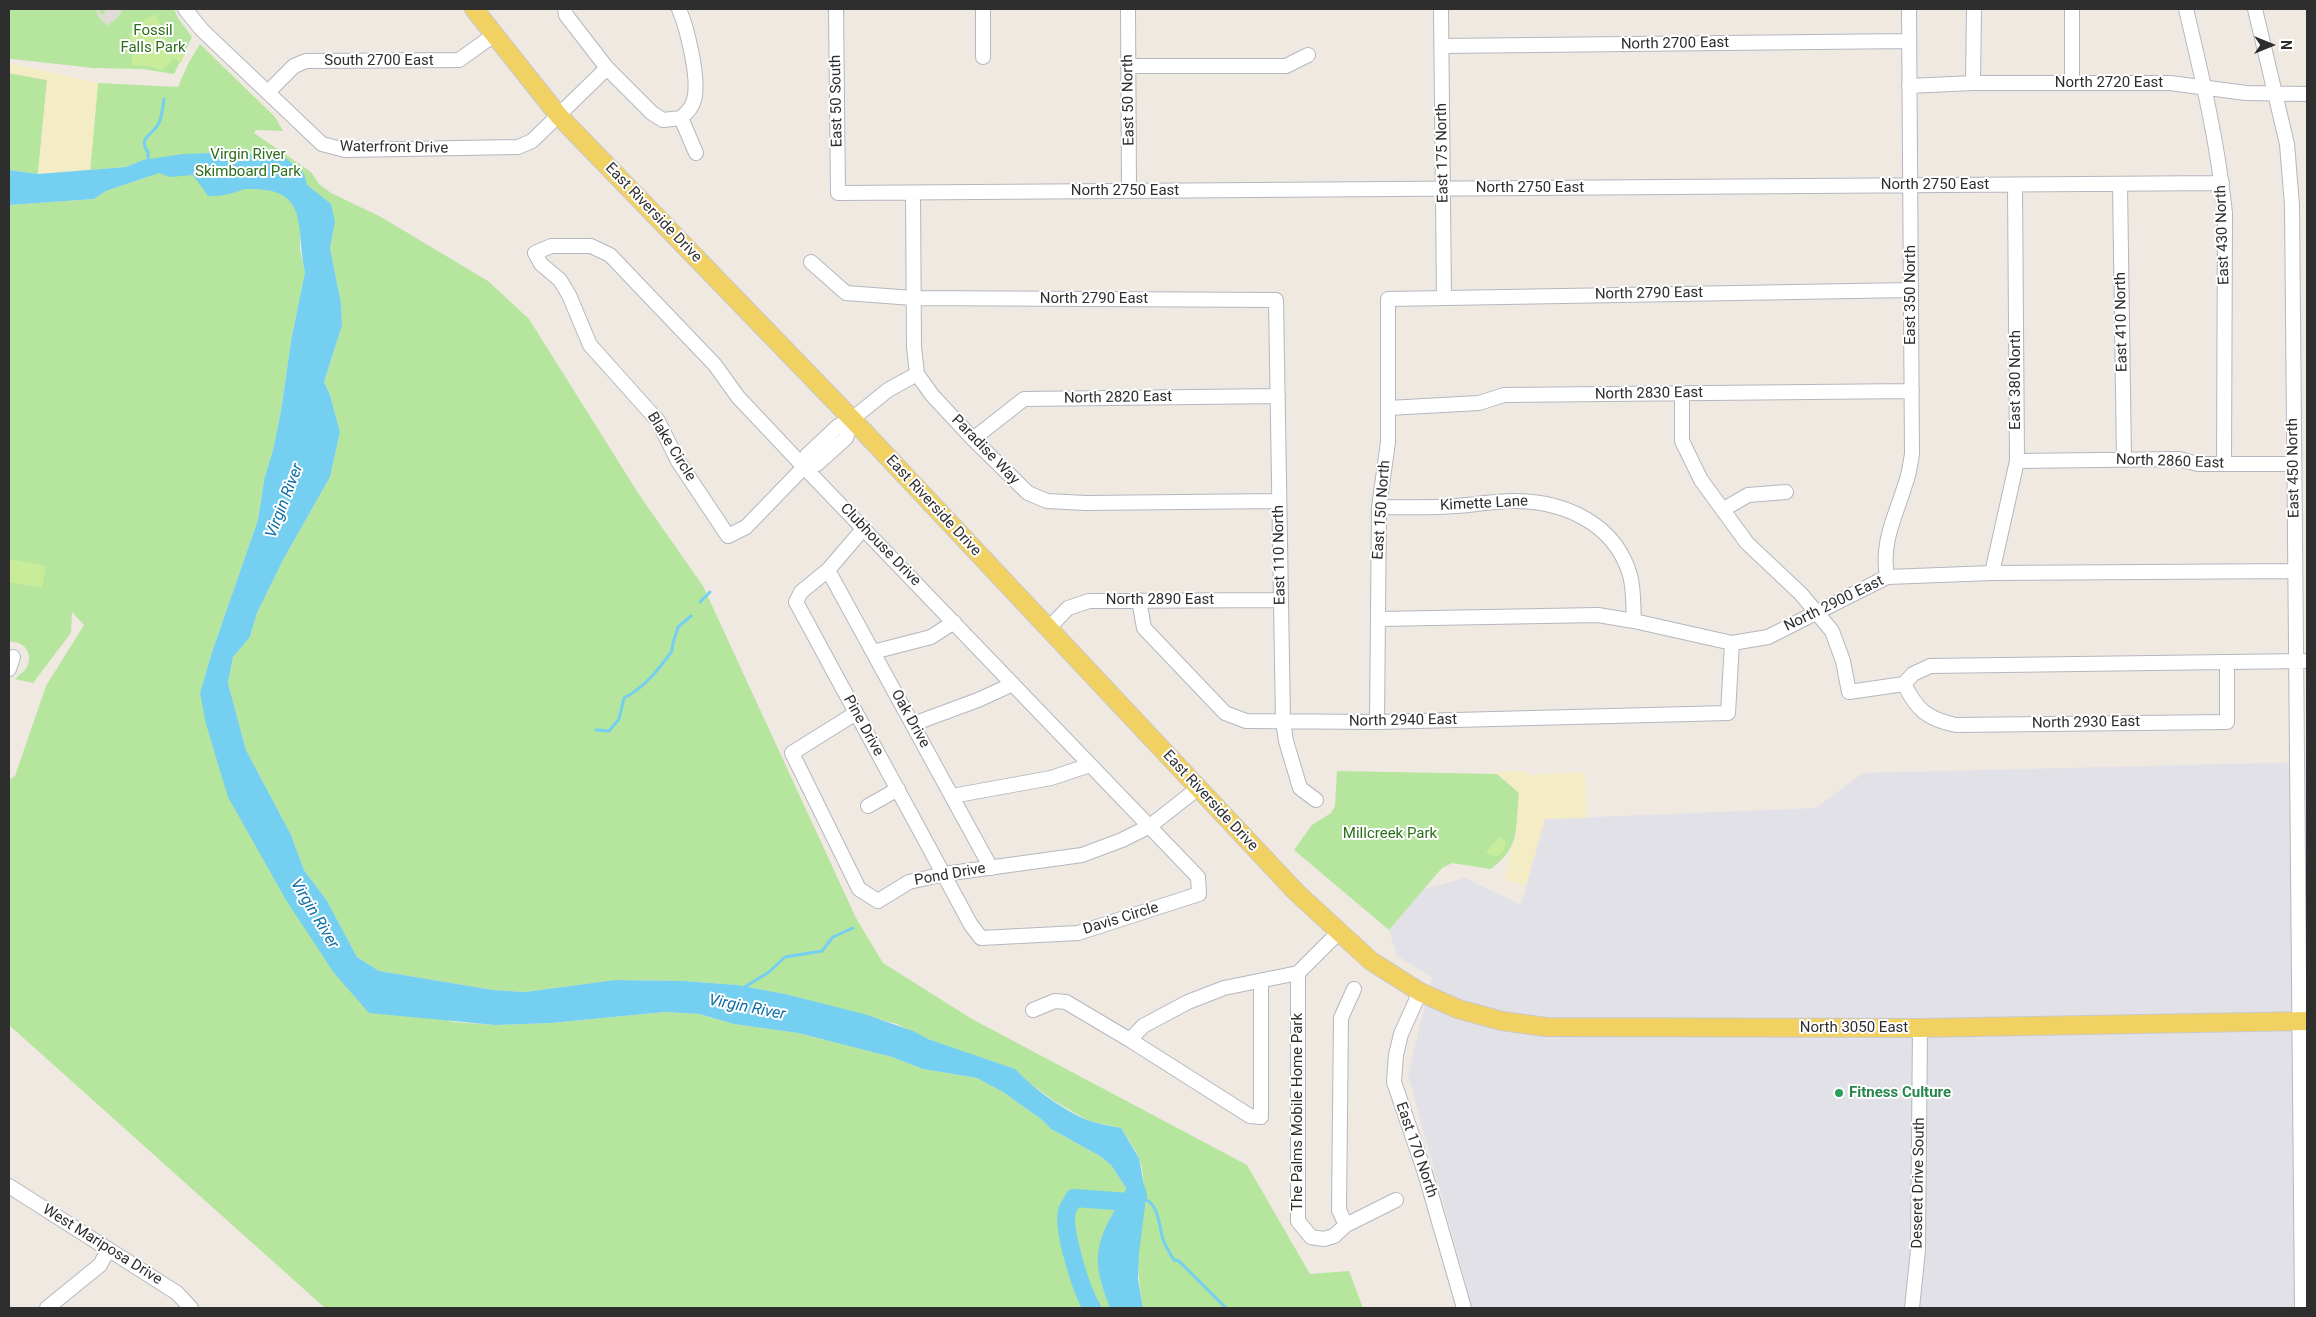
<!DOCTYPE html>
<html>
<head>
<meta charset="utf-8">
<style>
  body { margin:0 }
  #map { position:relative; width:2316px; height:1317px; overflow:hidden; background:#efe9e1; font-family:Roboto,sans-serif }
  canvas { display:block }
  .frame { position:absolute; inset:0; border:10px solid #2e2e2e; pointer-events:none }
  .north { position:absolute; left:2246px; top:20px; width:50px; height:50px; -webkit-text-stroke:4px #fff; paint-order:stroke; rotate:90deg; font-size:14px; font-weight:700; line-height:20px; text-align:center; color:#2e2e2e }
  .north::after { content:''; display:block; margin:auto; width:18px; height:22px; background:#2e2e2e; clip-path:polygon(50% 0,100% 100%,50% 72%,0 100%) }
</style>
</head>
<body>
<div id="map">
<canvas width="2316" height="1317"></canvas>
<div class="frame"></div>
<div class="north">N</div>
</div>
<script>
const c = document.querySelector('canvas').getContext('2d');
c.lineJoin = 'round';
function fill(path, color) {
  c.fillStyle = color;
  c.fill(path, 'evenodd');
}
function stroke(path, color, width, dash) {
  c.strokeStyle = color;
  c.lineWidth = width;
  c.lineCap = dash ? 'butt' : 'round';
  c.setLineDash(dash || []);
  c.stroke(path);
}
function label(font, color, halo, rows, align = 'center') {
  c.font = font + ' Roboto,sans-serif';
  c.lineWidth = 4;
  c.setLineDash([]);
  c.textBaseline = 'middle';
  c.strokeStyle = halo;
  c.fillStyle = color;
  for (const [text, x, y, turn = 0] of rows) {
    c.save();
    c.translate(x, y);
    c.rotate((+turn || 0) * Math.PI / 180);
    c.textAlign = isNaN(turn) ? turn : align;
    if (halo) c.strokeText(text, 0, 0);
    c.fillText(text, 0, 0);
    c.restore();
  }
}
const industrial = new Path2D(`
  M2307,762V1308H1468V1292L1408,1075L1432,977L1397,956L1389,930L1424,889L1465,878L1521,905L1545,819L1816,808L1863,773Z`);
const green = new Path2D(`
  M9,9H174L178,18L192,37L174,74L143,69L93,68L12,59L9,58Z
  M200,44L275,117L283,131L256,130L254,133L311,172L319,184L331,193L381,217L488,281L529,319L640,496L703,586L856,918L883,963L972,1019L1247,1165L1310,1274L1349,1271L1363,1308H1143C1140,1290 1138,1273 1138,1254C1140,1226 1149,1186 1139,1158C1135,1148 1126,1137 1121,1128L1089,1121L1056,1102L1025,1080L1014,1069L928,1039L897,1024L785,994L737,985L684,981L615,980L525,992L493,990L379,971L357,957L327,901L304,870L291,835L246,750L228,683L233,657L250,637L257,613L283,560L330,477L340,432L330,395L324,382L342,325L341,303L330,248L334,227L300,230V250L305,272L291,341L281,411L273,450L264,480L258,520L212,652L200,693L334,973L452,1022L495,1025L551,1023L665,1012L698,1014L734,1024L798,1033L892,1057L923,1069L977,1078L1003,1092L1041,1119L1051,1129L1100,1156L1111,1165L1126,1188C1123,1200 1116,1208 1110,1219C1092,1253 1097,1273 1110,1308H325L9,1025V780L15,776L46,686L84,625L72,612L71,633L33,683L15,679C19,675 25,671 27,667C34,653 23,640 9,642V205L94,199L106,191L150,176L143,160L126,167L90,170L98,83L178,87L188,64Z
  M9,73L47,80L38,174L9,170Z
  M1337,771L1497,774L1519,793C1516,828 1521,846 1491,869L1452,863L1442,868L1389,930L1294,850L1312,825L1331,813L1335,806Z`);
const sand = new Path2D(`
  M9,63L98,83L90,170L38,174L47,80L9,73Z
  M1525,771L1527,775L1585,772L1587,818L1545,819L1526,886L1505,880L1511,848L1515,842L1519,793L1498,774L1492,772Z`);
const pitch = new Path2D(`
  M156,14L162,28L166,32L168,43L172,48L186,51L181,63L173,57L171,62L162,70L149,66L133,65L131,62L134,51L129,34L140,23Z
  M10,559L46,566L42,588L9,582Z
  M1500,836L1506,843L1503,851L1498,856L1490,855L1486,852Z`);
const plaza = new Path2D(`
  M96,9H100L99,11L102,15L105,13L104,9H123L118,17L107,26L98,16Z`);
const water = new Path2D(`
  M212,153L227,158L247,154L265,153L287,159L304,174L307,185L331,204L335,222L330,248L341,303L342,325L324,382L330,395L340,432L330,477L283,560L257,613L250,637L233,657L228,683L246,750L291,835L304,870L327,901L357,957L379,971L493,990L525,992L615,980L684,981L737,985L785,994L864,1014L913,1031L928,1039L1015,1069C1033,1088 1065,1112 1090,1121C1099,1124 1111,1126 1121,1128L1139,1158L1146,1198L1139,1253L1138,1279L1143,1308H1110C1096,1271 1091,1252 1112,1215C1117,1206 1123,1199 1126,1188L1111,1165L1100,1156L1051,1129L1041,1119L1003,1092L977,1078L923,1069L892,1057L798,1033L734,1024L699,1014L665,1012L551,1023L495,1025L369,1013L334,973L286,900L228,797L206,724L200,693L212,652L258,520L264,480L273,450L281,411L291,341L305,272C295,225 311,187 246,189C240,190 234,193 228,194C221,196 215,196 208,196L193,175L170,177L159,173L106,191L94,199L9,205V170L38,174L126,167L143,160L183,154Z`);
const stream = new Path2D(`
  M148,163V152C137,138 153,135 159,123C162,116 163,106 164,99
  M700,602L710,592
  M596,730L609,731L619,719L624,698C644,688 659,669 672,651C672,642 676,636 678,627L691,616
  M743,988L769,972L785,957L822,951L833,937L853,928
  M1142,1198C1161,1204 1158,1227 1164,1242C1167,1248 1170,1254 1174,1260L1179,1261L1226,1308`);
const river = new Path2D(`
  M1092,1308C1082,1292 1062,1230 1067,1211C1068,1207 1072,1202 1074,1198L1129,1202L1138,1196L1137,1191`);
const minor = new Path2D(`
  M185,9L202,30L322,144L345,150L518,147L532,141L607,68
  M565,9L566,15L607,68L652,113L663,120L681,118C687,113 692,108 694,100C700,79 687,28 679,9
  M836,9L838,193L2222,183
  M983,9V57
  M1128,9L1129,191
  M1441,9L1444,298
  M2072,9V83
  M2186,9C2202,76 2218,144 2225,213L2224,464
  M2255,9L2287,144L2292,205L2302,1308
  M1442,46L1909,41
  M1128,66H1286L1308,55
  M1973,83L1974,9
  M1909,86L1973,83H2170L2246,93L2307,94
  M268,92L294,66L306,61L459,60L494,35
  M681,118L696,153
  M2120,184L2124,460
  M913,193L914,347L917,374L932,395L973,439L1028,493L1047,501L1086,503L1279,501
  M811,262L846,293L913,298L1276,300L1283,721L1286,741L1300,788L1316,800
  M1682,393V441L1701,480L1747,543L1801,594L1832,631L1843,661L1849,692L1904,684L1913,674L1930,666L2227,662V722L1956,725C1927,719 1917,710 1904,684
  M1388,408L1479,403L1504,395L1912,391
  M973,439L1024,399L1278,396
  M2017,461L2179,459L2198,464H2294
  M804,467L817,464L846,438L852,419
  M1379,507C1405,507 1431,508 1456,506C1476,505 1497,500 1517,501C1566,502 1615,524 1630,575C1634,590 1633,605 1634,621
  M1724,509L1748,495L1786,492
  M864,528L828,570L801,592L796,602L971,925L981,938L1078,933L1199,894L1198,877L804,467L738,397L715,365L610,255L591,246H551L535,253L541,264L560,280L569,295L590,345L658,421L678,461L728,536L746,527L804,467L807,455L838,426L852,419L888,390L917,374
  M828,570L991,868
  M1992,573L2017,461L2015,185
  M1887,577C1881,542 1895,518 1905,485C1909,476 1910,465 1912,454L1909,9
  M1139,600L1144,628L1225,713L1246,721L1377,722L1728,713L1732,643
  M1378,619L1598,615L1634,621L1732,643L1768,637L1887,577L1992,573L2295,571
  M1048,629L1068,608L1089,601L1281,600
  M873,652L931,637L954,622
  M2227,662L2307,661
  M9,669L13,657
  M856,713L792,753L859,889L878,901L909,882L944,874L1082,855L1122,840L1150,826L1197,789
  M1377,722L1379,507L1388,442V299L1911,290
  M913,724L978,700L1013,684
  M952,796L1051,778L1090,765
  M868,806L898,789
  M1298,973V1221L1311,1237L1324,1239L1334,1236L1346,1225L1396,1200
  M1420,992L1401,1034L1396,1055L1394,1082L1425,1173L1464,1308
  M1033,1010L1055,1001L1066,1002L1130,1040L1250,1116L1261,1117V981
  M1130,1040L1143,1026L1188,1002L1224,988L1298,973L1339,932
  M9,1186L177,1293L191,1308
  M1346,1225L1339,1210L1341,1018L1354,989
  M47,1308L100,1265L108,1250
  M1912,1308L1918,1250L1920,1028`);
const major = new Path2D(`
  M474,9L559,116L852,419L1297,893L1371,961L1420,992L1458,1009L1502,1021L1546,1027L1920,1028L2307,1021`);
const markers = [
  [1839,1093,5,"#2e9e5b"]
];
const parkNames = [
  ["Fossil",153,31],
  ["Falls Park",153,48],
  ["Virgin River",248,155],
  ["Skimboard Park",248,172],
  ["Millcreek Park",1390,834]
];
const streetNames = [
  ["North 2700 East",1675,44,-1],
  ["South 2700 East",379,61],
  ["North 2720 East",2109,83],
  ["East 50 North",1129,100,-91],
  ["East 50 South",837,101,-91],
  ["Waterfront Drive",394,148,1],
  ["East 175 North",1443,153,-91],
  ["North 2750 East",1935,185],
  ["North 2750 East",1530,188],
  ["North 2750 East",1125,191],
  ["East Riverside Drive",653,213,46],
  ["East 430 North",2223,235,-92],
  ["North 2790 East",1649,294,-1],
  ["East 350 North",1911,295,-90],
  ["North 2790 East",1094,299],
  ["East 410 North",2122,322,-91],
  ["East 380 North",2016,380,-90],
  ["North 2830 East",1649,394,-1],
  ["North 2820 East",1118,398,-1],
  ["Blake Circle",671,447,58],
  ["Paradise Way",985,450,46],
  ["North 2860 East",2170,462,2],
  ["East 450 North",2294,468,-91],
  ["Kimette Lane",1484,504,-3],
  ["East Riverside Drive",933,506,47],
  ["East 150 North",1382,510,-86],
  ["Clubhouse Drive",880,545,46],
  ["East 110 North",1280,555,-91],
  ["North 2890 East",1160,600],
  ["North 2900 East",1834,604,-26],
  ["Oak Drive",910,719,61],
  ["North 2940 East",1403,721,-1],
  ["North 2930 East",2086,723,-1],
  ["Pine Drive",863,726,61],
  ["East Riverside Drive",1210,801,47],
  ["Pond Drive",950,875,-10],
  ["Davis Circle",1121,919,-17],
  ["North 3050 East",1854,1028],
  ["The Palms Mobile Home Park",1298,1112,-90],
  ["East 170 North",1416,1150,71],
  ["Deseret Drive South",1919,1183,-89],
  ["West Mariposa Drive",102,1245,32]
];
const leisureNames = [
  ["Fitness Culture",1849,1093]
];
const waterNames = [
  ["Virgin River",285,501,-69],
  ["Virgin River",314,914,59],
  ["Virgin River",747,1008,11]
];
fill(industrial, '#e3e1e8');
fill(green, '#b6e59e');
fill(sand, '#f3ecc5');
fill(pitch, '#c9ec9a');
fill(plaza, '#dfdcd8');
fill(water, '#75cff0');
stroke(stream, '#75cff0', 3);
stroke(river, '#75cff0', 18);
stroke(minor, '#b4b7c1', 16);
stroke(major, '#c9c9c9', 20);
stroke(minor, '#fff', 14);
stroke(major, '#f2d163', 18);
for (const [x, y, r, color] of markers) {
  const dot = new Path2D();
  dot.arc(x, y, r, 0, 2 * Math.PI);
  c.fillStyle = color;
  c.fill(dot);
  stroke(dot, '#fff', 2);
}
label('15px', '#2c6e1b', '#fff', parkNames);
label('15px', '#2e2e2e', '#fff', streetNames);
label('bold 15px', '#27864d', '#fff', leisureNames, 'left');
label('italic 16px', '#0d6fa3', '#fff', waterNames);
</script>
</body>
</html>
